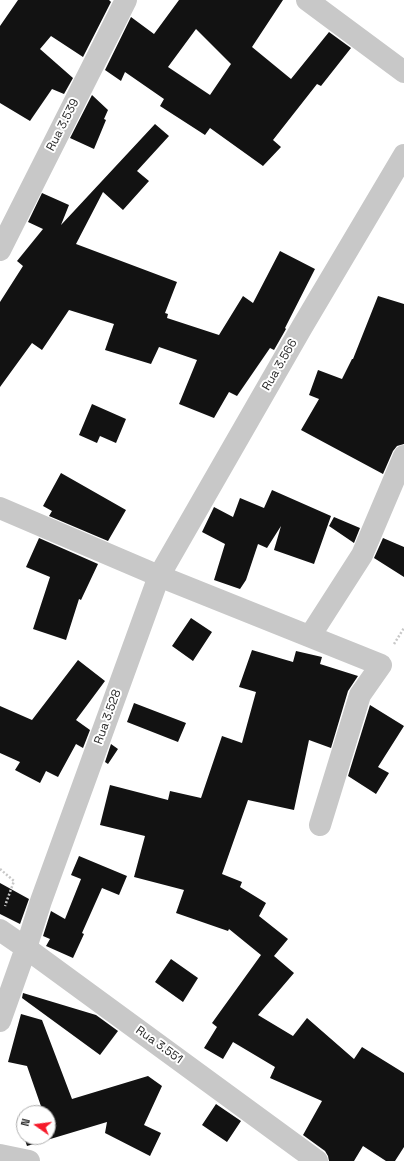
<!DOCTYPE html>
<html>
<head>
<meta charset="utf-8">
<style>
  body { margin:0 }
  #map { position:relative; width:404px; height:1161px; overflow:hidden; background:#fff; font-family:"Space Grotesk",sans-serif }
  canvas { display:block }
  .north { position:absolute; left:16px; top:1105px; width:40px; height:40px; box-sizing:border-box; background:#fff; border:1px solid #aaa; border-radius:50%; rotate:284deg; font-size:11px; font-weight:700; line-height:16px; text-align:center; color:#2b2b2b }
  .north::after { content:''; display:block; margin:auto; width:14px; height:18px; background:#f61a2a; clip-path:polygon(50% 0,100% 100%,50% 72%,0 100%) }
</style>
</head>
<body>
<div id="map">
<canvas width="404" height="1161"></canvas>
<div class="north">N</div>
</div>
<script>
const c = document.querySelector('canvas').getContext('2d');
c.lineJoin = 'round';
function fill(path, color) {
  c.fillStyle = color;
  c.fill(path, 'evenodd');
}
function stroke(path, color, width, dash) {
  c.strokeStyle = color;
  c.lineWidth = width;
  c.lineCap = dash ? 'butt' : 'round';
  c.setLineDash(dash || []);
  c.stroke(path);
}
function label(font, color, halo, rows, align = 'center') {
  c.font = font + ' "Space Grotesk",sans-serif';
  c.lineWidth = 4;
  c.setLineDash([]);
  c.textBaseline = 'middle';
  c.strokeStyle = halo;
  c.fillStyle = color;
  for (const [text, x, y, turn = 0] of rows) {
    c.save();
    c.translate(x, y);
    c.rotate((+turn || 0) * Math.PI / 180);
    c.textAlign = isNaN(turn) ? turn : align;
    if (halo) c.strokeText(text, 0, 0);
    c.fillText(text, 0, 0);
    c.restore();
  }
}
const building = new Path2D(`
  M18,0H109L111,2L83,57L51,36L40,49L73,78L64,94L52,89L30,121L0,103V26Z
  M179,0H283L252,47L291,79L329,32L351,48L321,86L317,84L273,140L281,147L263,166L210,128L205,135L160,106L164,99L125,72L121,81L105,70L131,17L154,34ZM196,29L231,64L210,95L168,67Z
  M92,95L108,110L104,119L106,120L94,149L70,138Z
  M155,124L169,136L137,171L149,181L123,210L103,192L76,244L177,282L165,313L168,314L167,318L219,335L243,296L253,303L280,251L315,269L285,328L286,329L274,350L270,348L237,396L229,392L214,418L179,404L197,360L159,347L151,364L105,350L114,324L69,310L42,350L32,343L0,387V302L23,266L17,261L43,229L28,222L42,193L69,205L61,225Z
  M378,296L404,304V444L397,446L393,451L383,474L301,430L319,399L309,395L318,370L342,379L352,359H353Z
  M92,404L126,419L116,443L100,436L97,443L79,435Z
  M61,473L126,510L108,541L49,516L52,511L43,506Z
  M272,490L331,516L314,564L274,550L281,526L267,548L258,544L246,580L240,589L214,580L225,544L202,532L214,507L233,517L240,498L264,508Z
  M334,517L360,528L354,543L329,526Z
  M39,538L98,564L81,600L79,599L66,640L33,629L50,577L26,567Z
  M383,538L404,547V577L374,558Z
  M191,618L212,632L193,661L172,646Z
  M252,650L293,662L296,651L322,657L320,664L358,676L348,691L331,748L309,740L294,810L248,800L222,874L242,882L240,887L266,903L259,916L288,939L274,956L294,973L258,1015L293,1036L307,1018L354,1059L362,1047L404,1073V1147L395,1161H386L363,1146L354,1161H329L328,1156L325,1151L303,1135L322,1101L270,1078L275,1067L233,1042L223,1059L204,1048L217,1027L212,1023L261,955L229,929L228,931L176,913L184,890L134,877L145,836L100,825L110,785L168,800L170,791L201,798L222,736L242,743L256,692L239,687Z
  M78,660L105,681L76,720L90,730L83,748L76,744L58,777L46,771L40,783L15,770L20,762L0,753V706L32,720Z
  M134,703L186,723L178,742L127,722Z
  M370,705L404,726L378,767L389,773L376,794L348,776Z
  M111,744L118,749L108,764L105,762Z
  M79,856L127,876L119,895L102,888L82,933L84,934L73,958L46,946L50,939L43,936L51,911L65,919L81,879L71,875Z
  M0,883L29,899L20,924L0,914Z
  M171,959L198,978L183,1002L155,982Z
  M23,993L96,1015L118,1031L100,1055L22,998Z
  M21,1014L42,1020L72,1099L148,1076L162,1086L144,1125L161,1133L150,1156L105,1133L107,1122L27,1146L24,1137H48V1113H39L43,1112L27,1066L8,1062Z
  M216,1104L241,1121L227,1142L202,1125Z`);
const path = new Path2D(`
  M394,644L404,628
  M0,869L14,881L5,906`);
const minor = new Path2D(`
  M307,0L404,72
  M0,250L126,0
  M0,508L159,576L381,665L360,695L320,825
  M310,636L362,555L404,456
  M0,930L26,948L317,1161
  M0,1021L26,948L41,901L159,576L302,327L404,155
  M0,1155L29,1161`);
const streetNames = [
  ["Rua 3.539",63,125,-63],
  ["Rua 3.566",280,365,-60],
  ["Rua 3.528",108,717,-70],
  ["Rua 3.551",159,1045,36]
];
fill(building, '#121212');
stroke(path, '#c8c8c8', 2.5, [2, 2]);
stroke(minor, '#c8c8c8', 22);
label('12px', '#2b2b2b', '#fff', streetNames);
</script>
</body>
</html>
